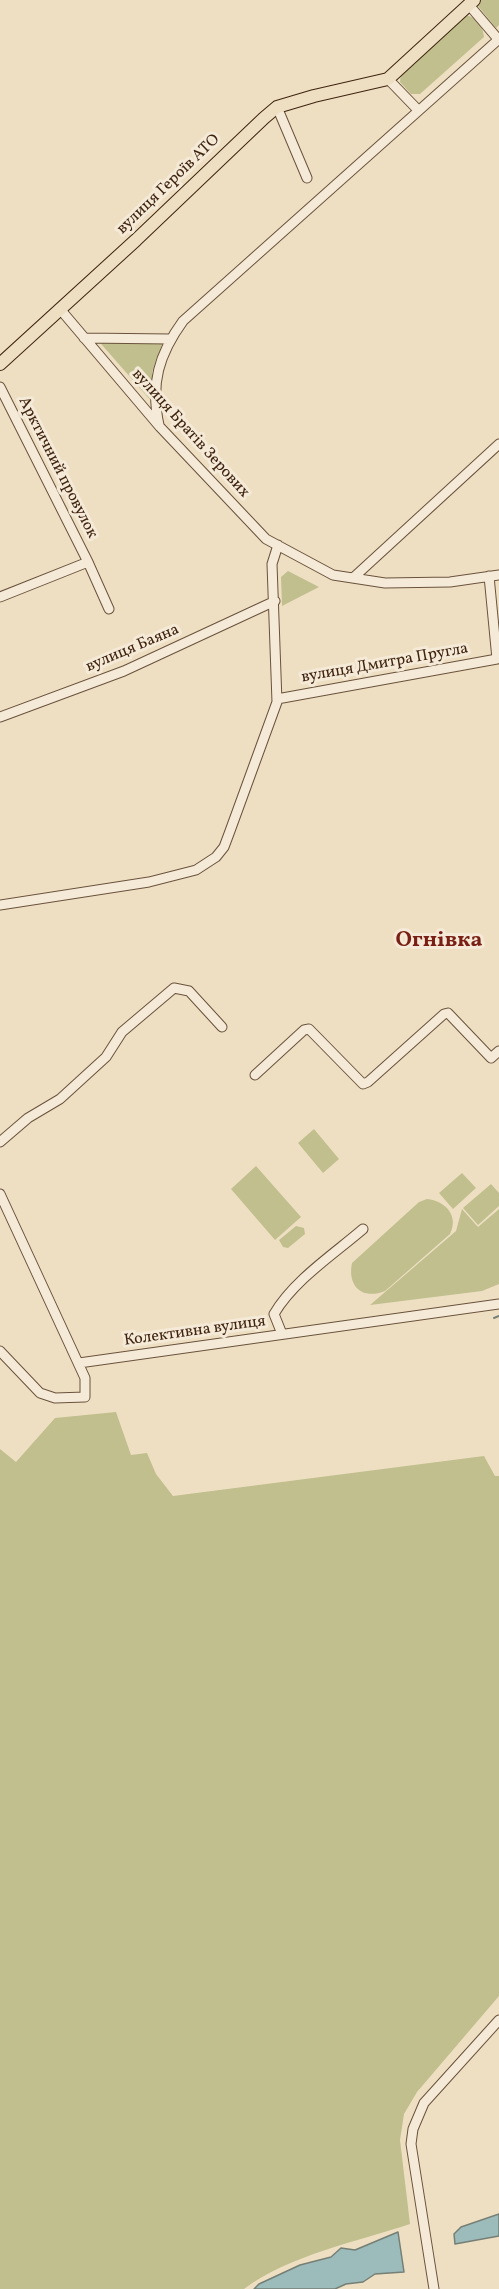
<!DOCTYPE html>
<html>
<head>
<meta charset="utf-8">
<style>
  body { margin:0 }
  canvas { display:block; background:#eedfc2 }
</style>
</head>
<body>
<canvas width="499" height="2289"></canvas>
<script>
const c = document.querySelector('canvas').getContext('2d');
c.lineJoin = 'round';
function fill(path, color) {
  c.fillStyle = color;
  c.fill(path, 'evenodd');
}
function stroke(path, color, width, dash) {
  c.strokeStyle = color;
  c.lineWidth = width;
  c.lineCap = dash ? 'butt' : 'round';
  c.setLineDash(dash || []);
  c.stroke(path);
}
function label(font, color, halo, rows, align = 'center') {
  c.font = font + ' Vollkorn,serif';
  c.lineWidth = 6;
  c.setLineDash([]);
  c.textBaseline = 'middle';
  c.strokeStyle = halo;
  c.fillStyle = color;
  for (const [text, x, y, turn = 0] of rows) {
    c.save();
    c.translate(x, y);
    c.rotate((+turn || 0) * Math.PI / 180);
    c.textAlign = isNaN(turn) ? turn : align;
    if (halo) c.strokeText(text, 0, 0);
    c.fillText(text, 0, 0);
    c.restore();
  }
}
const green = new Path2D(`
  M479,0H499V25L496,28L478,6Z
  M465,15C477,17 483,26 484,37L420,94H411L400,82L401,73Z
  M95,337L164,339L152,372V402Z
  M288,571L319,587L282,606L281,577Z
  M314,1129L339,1159L323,1173L298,1143Z
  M256,1166L301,1217L275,1240L231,1189Z
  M462,1173L476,1188L453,1209L439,1193Z
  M491,1184L499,1193V1206L478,1225L463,1208Z
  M427,1199C446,1201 459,1216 450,1234L385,1291C363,1300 347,1287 352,1263L419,1202Z
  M462,1209L478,1227L499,1209V1284L482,1291L370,1305L456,1231Z
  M296,1226L304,1228L305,1234L288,1248L283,1247L279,1240Z
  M116,1412L131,1455L147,1453L156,1474L173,1496L484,1456L495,1476H499V1996L417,2092L404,2114L400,2140L410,2224C359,2241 287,2256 244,2289H0V1449L16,1462L55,1418Z`);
const water = new Path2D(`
  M499,2214V2236L455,2244L454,2234L461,2227Z
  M398,2232L404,2272L375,2274L363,2282L346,2284L335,2289H254L259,2284L300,2265L331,2257L341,2248L355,2250Z`);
const stream = new Path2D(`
  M494,1318L499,1316`);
const minor = new Path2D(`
  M469,5L498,39
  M388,79L418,110
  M277,107L307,178
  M60,309L160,427L266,539L333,575L385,583L450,582L499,575
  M84,338L170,339
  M0,387L88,562L0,597
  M159,425C150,384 159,354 183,321L499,39
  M88,562L109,609
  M489,576L497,659
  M353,578L499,444
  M277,699L497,659
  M0,717L124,671L275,601
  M0,905L149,882L196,870L216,857L224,847L230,831L277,702L272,564L278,545
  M255,1075L304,1030L309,1029L363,1084L368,1082L444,1014L448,1013L491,1058L499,1051
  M0,1142L28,1118L60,1099L106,1057L122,1032L174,988L189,991L222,1027
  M0,1194L85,1378V1397L55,1398L40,1393L0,1351
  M282,1334L274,1314C294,1280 334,1254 363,1229
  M79,1363L499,1304
  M434,2289L411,2144L413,2129L424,2103L499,2020`);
const major = new Path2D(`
  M0,364L136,240L264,118L277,107L314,96L388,79L474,0`);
const streetNames = [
  ["вулиця Героїв АТО",169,185,-44],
  ["вулиця Братів Зерових",190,434,48],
  ["Арктичний провулок",57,468,63],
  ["вулиця Баяна",133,649,-23],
  ["вулиця Дмитра Пругла",385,664,-10],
  ["Колективна вулиця",195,1332,-8]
];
const districtNames = [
  ["Огнівка",439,942]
];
fill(green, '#c1bf8e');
fill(water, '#9bbcba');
stroke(water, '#767f76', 1.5);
stroke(stream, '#767f76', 2);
stroke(minor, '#6a523c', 11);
stroke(major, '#3e230f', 14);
stroke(minor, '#f4ead7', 9);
stroke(major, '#eedfc2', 12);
label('16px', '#3e230f', '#f4ead7', streetNames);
label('bold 22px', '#7a1f14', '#f4ead7', districtNames);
</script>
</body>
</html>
